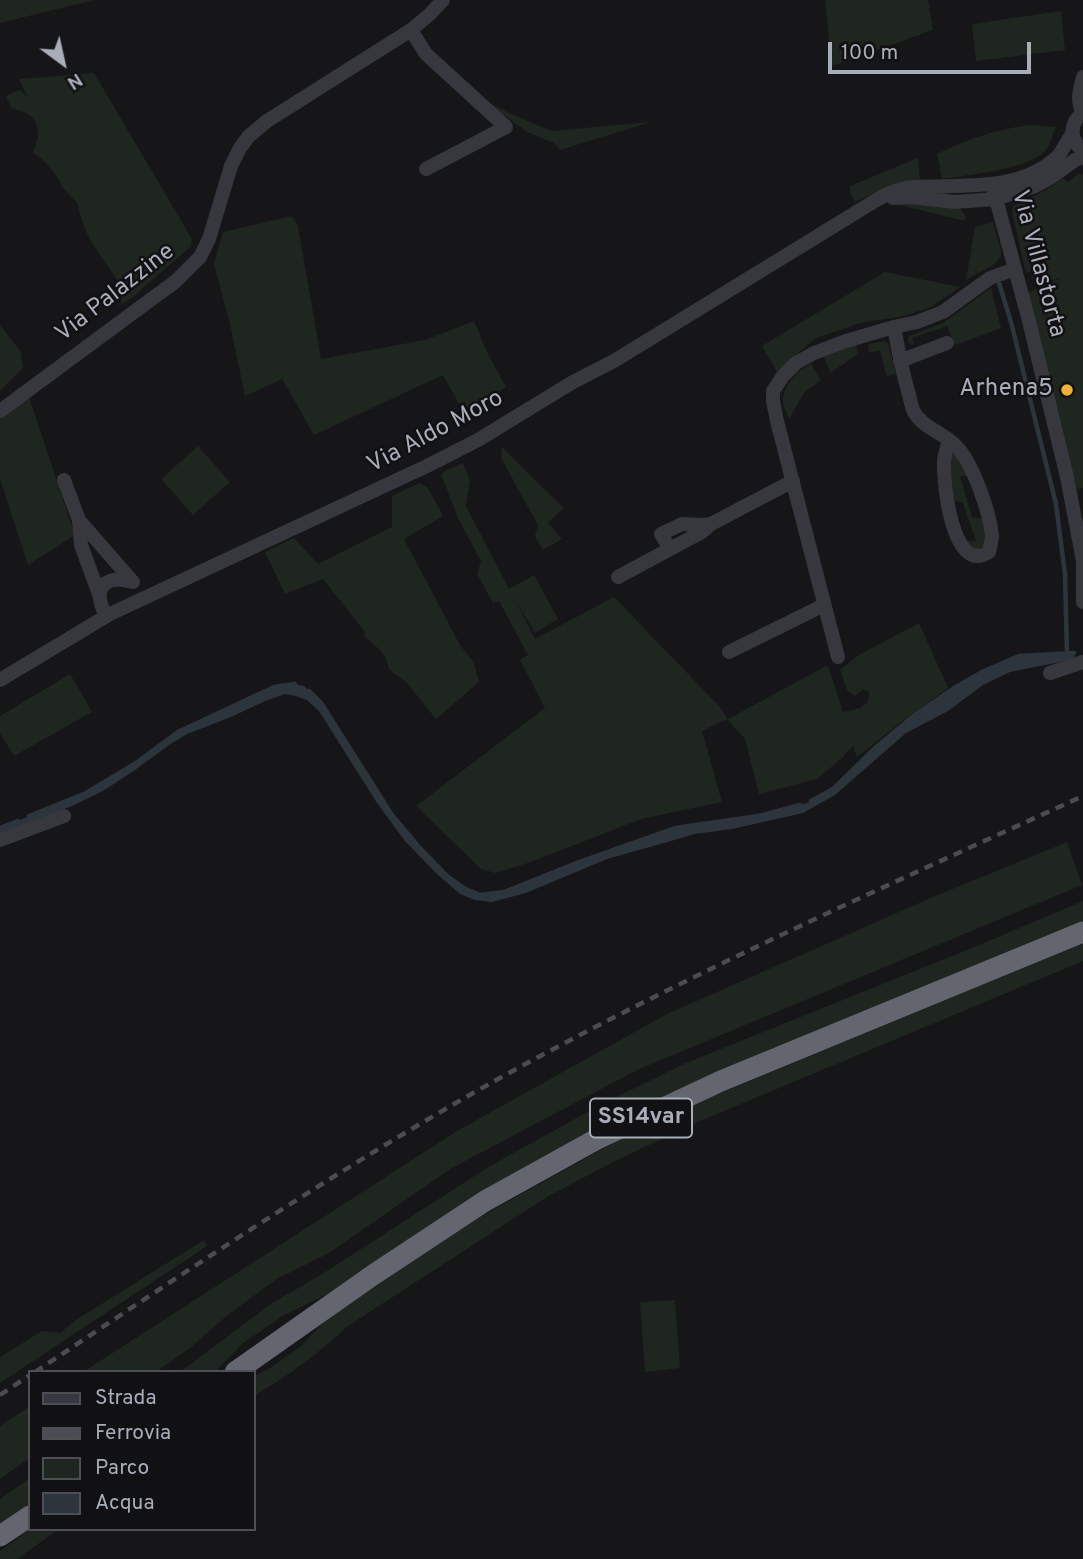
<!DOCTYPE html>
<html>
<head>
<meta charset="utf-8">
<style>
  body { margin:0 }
  #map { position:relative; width:1083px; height:1559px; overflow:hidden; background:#161618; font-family:Overpass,sans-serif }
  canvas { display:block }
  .legend { position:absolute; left:28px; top:1370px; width:228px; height:161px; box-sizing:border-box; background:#111113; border:2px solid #4d4f55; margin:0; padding:9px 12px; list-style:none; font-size:21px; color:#a8adb8 }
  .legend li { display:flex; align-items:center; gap:14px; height:35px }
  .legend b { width:35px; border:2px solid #4d4f55 }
  .north { position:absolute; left:28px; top:28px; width:70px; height:70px; -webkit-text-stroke:5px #111113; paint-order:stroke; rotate:147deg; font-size:19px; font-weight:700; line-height:28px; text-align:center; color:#a8adb8 }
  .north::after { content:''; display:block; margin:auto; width:24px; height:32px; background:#a8adb8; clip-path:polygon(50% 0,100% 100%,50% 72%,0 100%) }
  .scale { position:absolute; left:828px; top:42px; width:203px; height:32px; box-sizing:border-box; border:4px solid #a8adb8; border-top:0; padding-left:9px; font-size:21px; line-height:24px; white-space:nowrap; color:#a8adb8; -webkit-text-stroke:5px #111113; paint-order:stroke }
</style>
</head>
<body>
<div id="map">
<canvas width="1083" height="1559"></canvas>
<ul class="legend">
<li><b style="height:9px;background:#37383d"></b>Strada</li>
<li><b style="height:9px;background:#4a4c52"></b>Ferrovia</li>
<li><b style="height:19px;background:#1e261f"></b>Parco</li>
<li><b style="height:19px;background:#2c353c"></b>Acqua</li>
</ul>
<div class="north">N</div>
<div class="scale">100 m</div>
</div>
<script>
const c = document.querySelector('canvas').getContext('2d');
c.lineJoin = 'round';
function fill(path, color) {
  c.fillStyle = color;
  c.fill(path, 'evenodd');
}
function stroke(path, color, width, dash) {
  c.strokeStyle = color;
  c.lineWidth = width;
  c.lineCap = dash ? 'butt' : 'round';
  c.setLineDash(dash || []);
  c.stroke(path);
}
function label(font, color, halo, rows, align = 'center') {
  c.font = font + ' Overpass,sans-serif';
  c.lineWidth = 5;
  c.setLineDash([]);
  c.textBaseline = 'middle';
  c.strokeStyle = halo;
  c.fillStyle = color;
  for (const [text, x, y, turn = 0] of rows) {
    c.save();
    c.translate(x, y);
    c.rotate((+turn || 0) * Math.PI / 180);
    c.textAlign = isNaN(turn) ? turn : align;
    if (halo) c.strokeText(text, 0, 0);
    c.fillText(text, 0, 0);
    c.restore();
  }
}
const green = new Path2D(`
  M0,0H94L0,23Z
  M825,0H928L933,30L832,66Z
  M1061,11L1065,50L976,61L972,24Z
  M94,73L192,239L190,247L133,297L121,305V290L118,281L91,242L84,227L77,203L63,188L58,178L45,162L33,152C39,139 42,124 28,114C24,111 16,110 11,108L6,96L19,90L27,96L19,79Z
  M483,100L520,118L552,131L651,122L560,150L554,143L527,132Z
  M1030,125L1056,127C1053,133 1051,142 1048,147C1034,169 974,174 949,178H942L937,154C971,138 993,130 1030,125Z
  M918,158L920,179L916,183L886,188L855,202L850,193V186Z
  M1078,174H1083V488L1077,489L1027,293L1061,278L1035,284L1031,272L1026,273L1012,212L1013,206L1017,204L1046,190L1063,178L1068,182Z
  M908,201L959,207L965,215V221L891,203Z
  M292,216L298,226L321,359L425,340L474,321L486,350L506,387L464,413L443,375L314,435L282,379L245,396L230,324L214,264L223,232Z
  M993,222L1001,251V257L993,265L966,280L975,227Z
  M885,272L960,287L929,308L900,317L860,323L814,339L777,372L762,346Z
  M991,288L1001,328L955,345L947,326L912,338L914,344L911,345L908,341L909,336L943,323Z
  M0,325L21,352L23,368L0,391Z
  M885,341L888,343L896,373L887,377L880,350L869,353L868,344Z
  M856,344L858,354L830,373L824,357Z
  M811,364L821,380L804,393L789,419C787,414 784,409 783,403C782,387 797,370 811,364Z
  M29,397L75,535L28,565L0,479V418Z
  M198,446L230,482L193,515L161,479Z
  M502,447L564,508L548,523L562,539L543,550L535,536L538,525L501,458Z
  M955,453L970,476H960L972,517L983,519L986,540V547L977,551L966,541H976L963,503L952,500L949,463L952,455Z
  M463,463L470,481L466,506L509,589L534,575L558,619L535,633L516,601L535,639L614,597L719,706L728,719L828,665L843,712L860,708L868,702L869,692L863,689L855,696L847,690L840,670L857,656L919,623L948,688L904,720L857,757L853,746L841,759L817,779L759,794L745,739L727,719L702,731L722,802L641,819L531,862L495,873L481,869L416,806L545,708L520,660L528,655L499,601L493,603L477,574L481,561L458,518L441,474L447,470Z
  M419,483L428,488L443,516L404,539L460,645L474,663L479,682L436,719L406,682L389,669L385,656L380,650L365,637V632L323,579L285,594L265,552L294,538L318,564L392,527V496Z
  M70,674L92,712L14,756L0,733V716Z
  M1067,842L1082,885L637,1070L450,1169L329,1253L277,1279L229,1314L191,1347L156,1372H83L457,1131L667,1014L933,897Z
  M1083,901V923L576,1140L482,1191L341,1287L281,1317L242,1344L215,1372H180L272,1303L319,1276L490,1166L602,1104L686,1063L977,946Z
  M1083,943V961L700,1121L613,1162L547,1197L348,1326C319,1353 288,1376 254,1396V1376L267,1370L301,1346L325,1321L395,1272L487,1213L615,1142L709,1098Z
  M204,1240L207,1246L0,1383V1357L42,1331L60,1333L76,1320Z
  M675,1300L680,1368L645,1372L640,1302Z
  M30,1406V1458L0,1479V1426Z
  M30,1478V1504L0,1525V1499Z
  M31,1529H59L17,1559H0V1551Z`);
const water = new Path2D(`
  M1074,653L1075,659L1010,672L983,685L948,711L906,733L835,795L803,813L732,829L695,834L657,845L607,859L526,893L492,902L475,900L460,894L437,874L405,841L377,803L319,711L307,700L296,696L285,694L265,701L231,717L187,734L169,745L135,770L103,791L72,806L0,833V828L86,793L136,763L178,732L274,687L294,684L304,686L321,703L392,815L418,846L447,876L464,888L480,895L504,892L579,862L675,828L759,816L814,801L833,789L874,749L916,714L954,688L984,671L1019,656Z`);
const stream = new Path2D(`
  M999,283L1011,322L1056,504L1065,574L1067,654
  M309,691L321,703L392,815L418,846L447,876L464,888L480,895L504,892L579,862L675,828L759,816L800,805
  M811,801L833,789L874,749L916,714L954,688L984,671L1019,656L1074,653
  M29,816L86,793L136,763L178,732L274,687L295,684
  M0,828L18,821`);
const minor = new Path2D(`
  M411,30L426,54L506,127L426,169
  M1083,112C1069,124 1069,139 1083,151
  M1083,112C1076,102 1080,89 1083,77
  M992,184L1029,321L1067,477L1083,561V602
  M893,198L911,197L955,202L995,199L1035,186L1050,178L1075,160L1083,157
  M894,327C898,349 902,370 908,391C910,397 911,406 914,412C923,428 944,433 956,446C973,463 990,513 992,536C992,541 990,547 989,552C952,576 943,482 944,461C945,454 947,447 949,440
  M900,361L947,343
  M0,411L176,281L200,257L209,239L231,166L240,148L249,136L267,121L411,30L430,14L443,0
  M64,480L79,520
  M711,524L702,525L682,524L661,534L670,549L702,532L711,524L793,481
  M618,577L670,549
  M99,594L81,545L79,520L133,582
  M106,616C92,589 103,574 133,582
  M729,652L824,605
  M838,657L777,421L773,401V391L783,376L796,363L814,353L846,341L894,327L917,322L943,312L990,278L1015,269
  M1050,673L1083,662
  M0,680L110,614L427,466L478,440L573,382L614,361L878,199C889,193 900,188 913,187C960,184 1020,193 1058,156C1063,150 1067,141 1072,134
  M0,840L64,816`);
const highway = new Path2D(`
  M235,1372L373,1275L485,1201L597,1139L721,1081L1083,932
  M0,1536L30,1516`);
const rail = new Path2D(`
  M35,1372C187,1271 339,1168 498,1079C688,974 886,886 1083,796
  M0,1395L30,1375`);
const markers = [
  [1067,390,7,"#f2b134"]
];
const shields = [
  [641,1118,102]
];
const shieldNames = [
  ["SS14var",641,1118]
];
const streetNames = [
  ["Via Villastorta",1037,264,75],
  ["Via Palazzine",116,294,-38],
  ["Via Aldo Moro",436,433,-28]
];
const poiNames = [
  ["Arhena5",1053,390]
];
fill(green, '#1e261f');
fill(water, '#2c353c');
stroke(stream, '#2c353c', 4.5);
stroke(minor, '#37383d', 14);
stroke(highway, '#63666e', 21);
stroke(rail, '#4a4c52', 4.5, [9, 7]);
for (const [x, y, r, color] of markers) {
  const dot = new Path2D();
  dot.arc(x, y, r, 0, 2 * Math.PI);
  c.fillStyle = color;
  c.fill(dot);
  stroke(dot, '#111113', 2.5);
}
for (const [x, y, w] of shields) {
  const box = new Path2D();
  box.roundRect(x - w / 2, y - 19.5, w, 39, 5);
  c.fillStyle = '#111113';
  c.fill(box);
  stroke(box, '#a8adb8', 2);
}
label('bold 23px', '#a8adb8', null, shieldNames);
label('24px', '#a8adb8', '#111113', streetNames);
label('24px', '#a8adb8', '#111113', poiNames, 'right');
</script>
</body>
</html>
